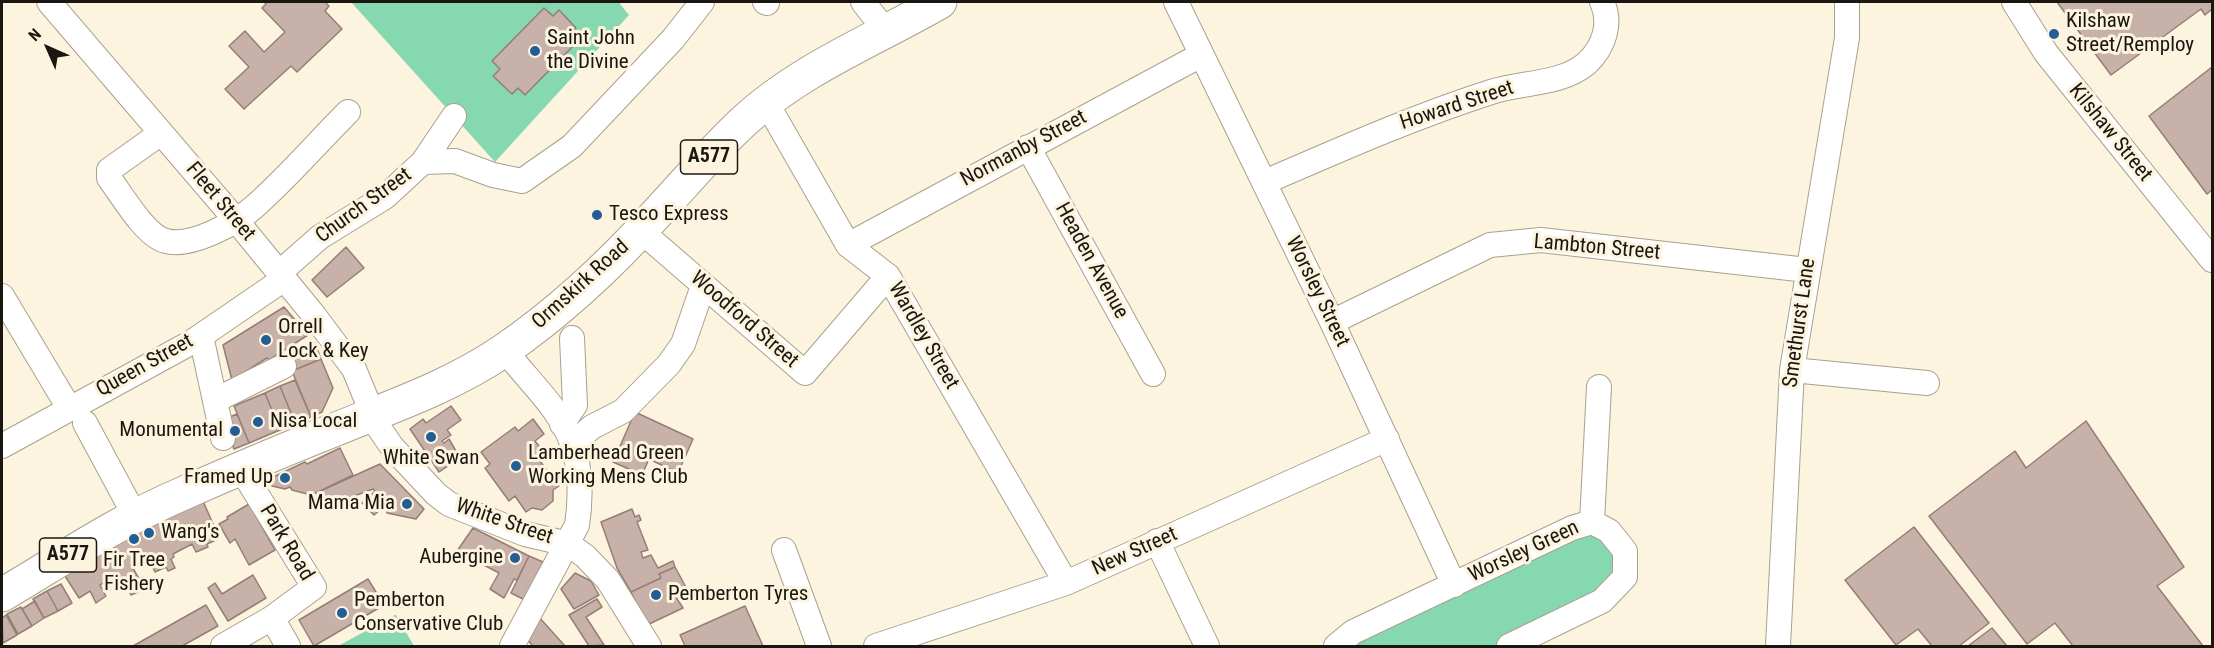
<!DOCTYPE html>
<html>
<head>
<meta charset="utf-8">
<style>
  body { margin:0 }
  #map { position:relative; width:2214px; height:648px; overflow:hidden; background:#fdf4df; font-family:"Roboto Condensed",sans-serif }
  canvas { display:block }
  .frame { position:absolute; inset:0; border:3px solid #1a1710; pointer-events:none }
  .north { position:absolute; left:18px; top:18px; width:60px; height:60px; -webkit-text-stroke:4px #fdf4df; paint-order:stroke; rotate:315deg; font-size:16px; font-weight:700; line-height:24px; text-align:center; color:#1a1710 }
  .north::after { content:''; display:block; margin:auto; width:21px; height:27px; background:#1a1710; clip-path:polygon(50% 0,100% 100%,50% 72%,0 100%) }
</style>
</head>
<body>
<div id="map">
<canvas width="2214" height="648"></canvas>
<div class="frame"></div>
<div class="north">N</div>
</div>
<script>
const c = document.querySelector('canvas').getContext('2d');
c.lineJoin = 'round';
function fill(path, color) {
  c.fillStyle = color;
  c.fill(path, 'evenodd');
}
function stroke(path, color, width, dash) {
  c.strokeStyle = color;
  c.lineWidth = width;
  c.lineCap = dash ? 'butt' : 'round';
  c.setLineDash(dash || []);
  c.stroke(path);
}
function label(font, color, halo, rows, align = 'center') {
  c.font = font + ' "Roboto Condensed",sans-serif';
  c.lineWidth = 6;
  c.setLineDash([]);
  c.textBaseline = 'middle';
  c.strokeStyle = halo;
  c.fillStyle = color;
  for (const [text, x, y, turn = 0] of rows) {
    c.save();
    c.translate(x, y);
    c.rotate((+turn || 0) * Math.PI / 180);
    c.textAlign = isNaN(turn) ? turn : align;
    if (halo) c.strokeText(text, 0, 0);
    c.fillText(text, 0, 0);
    c.restore();
  }
}
const green = new Path2D(`
  M351,2H621L620,4L629,15L495,162Z
  M1572,528L1609,531L1625,577L1509,646H1336Z
  M396,615L414,646H338L395,615Z`);
const building = new Path2D(`
  M264,2H325L329,6L325,11L342,29L297,72L291,66L244,109L225,89L249,67L229,46L245,31L264,52L285,32L262,8L266,4Z
  M2057,2H2212V9L2205,15L2201,9L2111,75Z
  M544,8L553,16L559,10L576,28L570,34L578,41L525,95L518,88L512,94L493,76L500,69L492,61Z
  M2212,67V190L2207,194L2149,116Z
  M346,247L364,268L327,297L312,280Z
  M284,307L308,335L269,360L267,358L232,380L223,345Z
  M315,343L321,359L292,371L285,355Z
  M321,359L333,388L322,412L311,417L292,371Z
  M295,380L311,417L295,423L280,386Z
  M280,386L295,423L280,430L265,393Z
  M265,393L280,430L249,443L234,406Z
  M451,406L461,420L447,430L451,435L442,441L444,443L449,439L456,451L452,453L457,460L439,472L410,429L423,419L426,423Z
  M635,412L693,439L678,473L649,459L642,475L613,462Z
  M237,414L249,443L234,449L222,420Z
  M533,419L544,434L535,441L543,451L536,456L559,486L553,490V501L542,510L532,508L526,512L515,496L509,501L485,468L490,464L481,452L515,427L518,431Z
  M2086,421L2184,567L2157,586L2203,646H2073L2055,623L2027,644L1929,516L2015,451L2026,468Z
  M340,448L353,475L318,492L311,495L292,490L290,487L285,489L272,486L269,479L305,462L307,464Z
  M380,464L424,509L416,519L387,513V504L374,515L362,503L375,491L373,489L341,501L320,496L318,492Z
  M203,501L217,533L213,535L216,540L207,544L208,547L196,552L192,544L173,554L174,557L171,559L175,568L168,571L166,567L155,572L147,556L138,559L131,565L145,589L131,595L123,579L110,586L108,580L100,585L106,596L96,603L90,591L79,598L65,576L135,531Z
  M249,504L275,550L249,565L235,539L230,543L219,524L228,519L227,517Z
  M632,509L635,517L639,515L641,520L637,522L648,550L641,552L643,558L651,555L658,568L673,561L675,567L659,574L661,578L631,592L617,568L601,522Z
  M1914,527L1989,623L1959,646H1932L1918,629L1896,645L1845,580Z
  M473,528L529,556L517,580L514,579L504,598L490,589L499,573L457,551Z
  M529,556L543,562L525,600L511,593Z
  M675,567L688,591L676,597L683,608L647,625L631,592L661,578L659,574Z
  M575,573L591,581L599,595L574,609L561,589Z
  M253,575L266,598L228,621L208,588L215,583L222,594Z
  M368,579L384,605L314,646L299,620Z
  M61,584L72,603L58,611L47,591Z
  M47,591L58,611L44,618L33,599Z
  M597,599L602,607L586,617L604,645L589,646L569,615Z
  M35,601L44,618L32,626L22,609Z
  M206,605L218,626L182,646H133Z
  M745,606L763,646H685L680,635Z
  M21,607L32,626L18,634L7,614Z
  M6,615L17,635L3,643L2,618Z
  M538,616L565,646H533L525,637Z
  M1992,628L2007,646H1968Z`);
const minor = new Path2D(`
  M49,2L235,219L313,314L354,369L377,425L392,447L436,494L449,504L525,534L568,544L585,556L608,580L649,646
  M765,2L767,3
  M863,2L885,30
  M1176,2L1332,322L1454,585
  M2014,2L2046,53L2212,260
  M766,102L848,245L888,276L1066,583
  M161,133L109,170V178C122,195 145,236 166,241C191,248 236,223 254,207C287,178 317,143 348,112
  M1028,147L1153,374
  M423,162L454,116
  M1265,182C1339,150 1413,117 1491,92C1521,82 1562,85 1587,63C1604,47 1612,23 1602,2
  M641,231L805,373L888,276
  M848,245L1201,55
  M279,273L320,237L385,197L423,162L455,161L493,175L522,181L572,146L673,39L702,2
  M2,296L69,408
  M1332,322L1490,245L1541,240L1807,270
  M201,336L223,438
  M505,350C527,380 560,408 572,443C581,468 581,500 577,525L512,646
  M1792,370L1927,383
  M216,400L284,366
  M85,423L135,516
  M562,424L575,405L572,338
  M573,443L592,427L623,411L669,364L683,344L703,286
  M2,446L192,342L284,279
  M1592,522L1599,387
  M1157,541L1207,646
  M784,550L819,646
  M272,618L288,646
  M223,646L272,618L314,587L241,469
  M876,646L1066,583L1387,439
  M1336,646L1353,632L1572,528L1592,522L1609,531L1625,551V577L1602,601L1509,646
  M1778,646L1792,370L1847,38V2`);
const highway = new Path2D(`
  M2,595C61,560 120,520 184,493C232,472 281,451 329,432C390,407 448,388 503,351C560,312 612,263 658,212C686,182 713,150 743,122C800,69 874,40 940,2`);
const markers = [
  [2054,34,6,"#235d95"],
  [535,51,6,"#235d95"],
  [597,215,6,"#235d95"],
  [266,340,6,"#235d95"],
  [258,422,6,"#235d95"],
  [235,431,6,"#235d95"],
  [431,437,6,"#235d95"],
  [516,466,6,"#235d95"],
  [285,478,6,"#235d95"],
  [407,504,6,"#235d95"],
  [149,533,6,"#235d95"],
  [134,539,6,"#235d95"],
  [515,558,6,"#235d95"],
  [656,595,6,"#235d95"],
  [342,613,6,"#235d95"]
];
const shields = [
  [709,157,57],
  [68,555,57]
];
const shieldNames = [
  ["A577",709,157],
  ["A577",68,555]
];
const poiNames = [
  ["Kilshaw",2066,22],
  ["Street/Remploy",2066,46],
  ["Saint John",547,39],
  ["the Divine",547,63],
  ["Tesco Express",609,215],
  ["Orrell",278,328],
  ["Lock & Key",278,352],
  ["Nisa Local",270,422],
  ["Monumental",223,431,"right"],
  ["Lamberhead Green",528,454],
  ["Working Mens Club",528,478],
  ["White Swan",431,459,"center"],
  ["Framed Up",273,478,"right"],
  ["Mama Mia",395,504,"right"],
  ["Wang's",161,533],
  ["Aubergine",503,558,"right"],
  ["Fir Tree",134,561,"center"],
  ["Fishery",134,585,"center"],
  ["Pemberton Tyres",668,595],
  ["Pemberton",354,601],
  ["Conservative Club",354,625]
];
const streetNames = [
  ["Howard Street",1457,106,-18],
  ["Kilshaw Street",2110,133,51],
  ["Normanby Street",1024,149,-28],
  ["Fleet Street",220,202,50],
  ["Church Street",364,206,-36],
  ["Lambton Street",1597,248,5],
  ["Headen Avenue",1091,261,61],
  ["Ormskirk Road",581,285,-42],
  ["Worsley Street",1317,292,64],
  ["Woodford Street",744,320,41],
  ["Smethurst Lane",1800,323,-82],
  ["Wardley Street",923,336,60],
  ["Queen Street",145,366,-29],
  ["White Street",504,522,19],
  ["Park Road",286,543,59],
  ["New Street",1135,552,-24],
  ["Worsley Green",1524,552,-25]
];
fill(green, '#86d8b1');
fill(building, '#c7b1a8');
stroke(building, '#947e76', 1.5);
stroke(minor, '#a9a18e', 26);
stroke(highway, '#a9a18e', 35);
stroke(minor, '#fff', 24);
stroke(highway, '#fff', 33);
for (const [x, y, r, color] of markers) {
  const dot = new Path2D();
  dot.arc(x, y, r, 0, 2 * Math.PI);
  c.fillStyle = color;
  c.fill(dot);
  stroke(dot, '#fdf4df', 2);
}
for (const [x, y, w] of shields) {
  const box = new Path2D();
  box.roundRect(x - w / 2, y - 17, w, 34, 4.5);
  c.fillStyle = '#fdf4df';
  c.fill(box);
  stroke(box, '#1a1710', 1.5);
}
label('bold 20px', '#1a1710', null, shieldNames);
label('21px', '#1a1710', '#fdf4df', poiNames, 'left');
label('21px', '#1a1710', '#fdf4df', streetNames);
</script>
</body>
</html>
